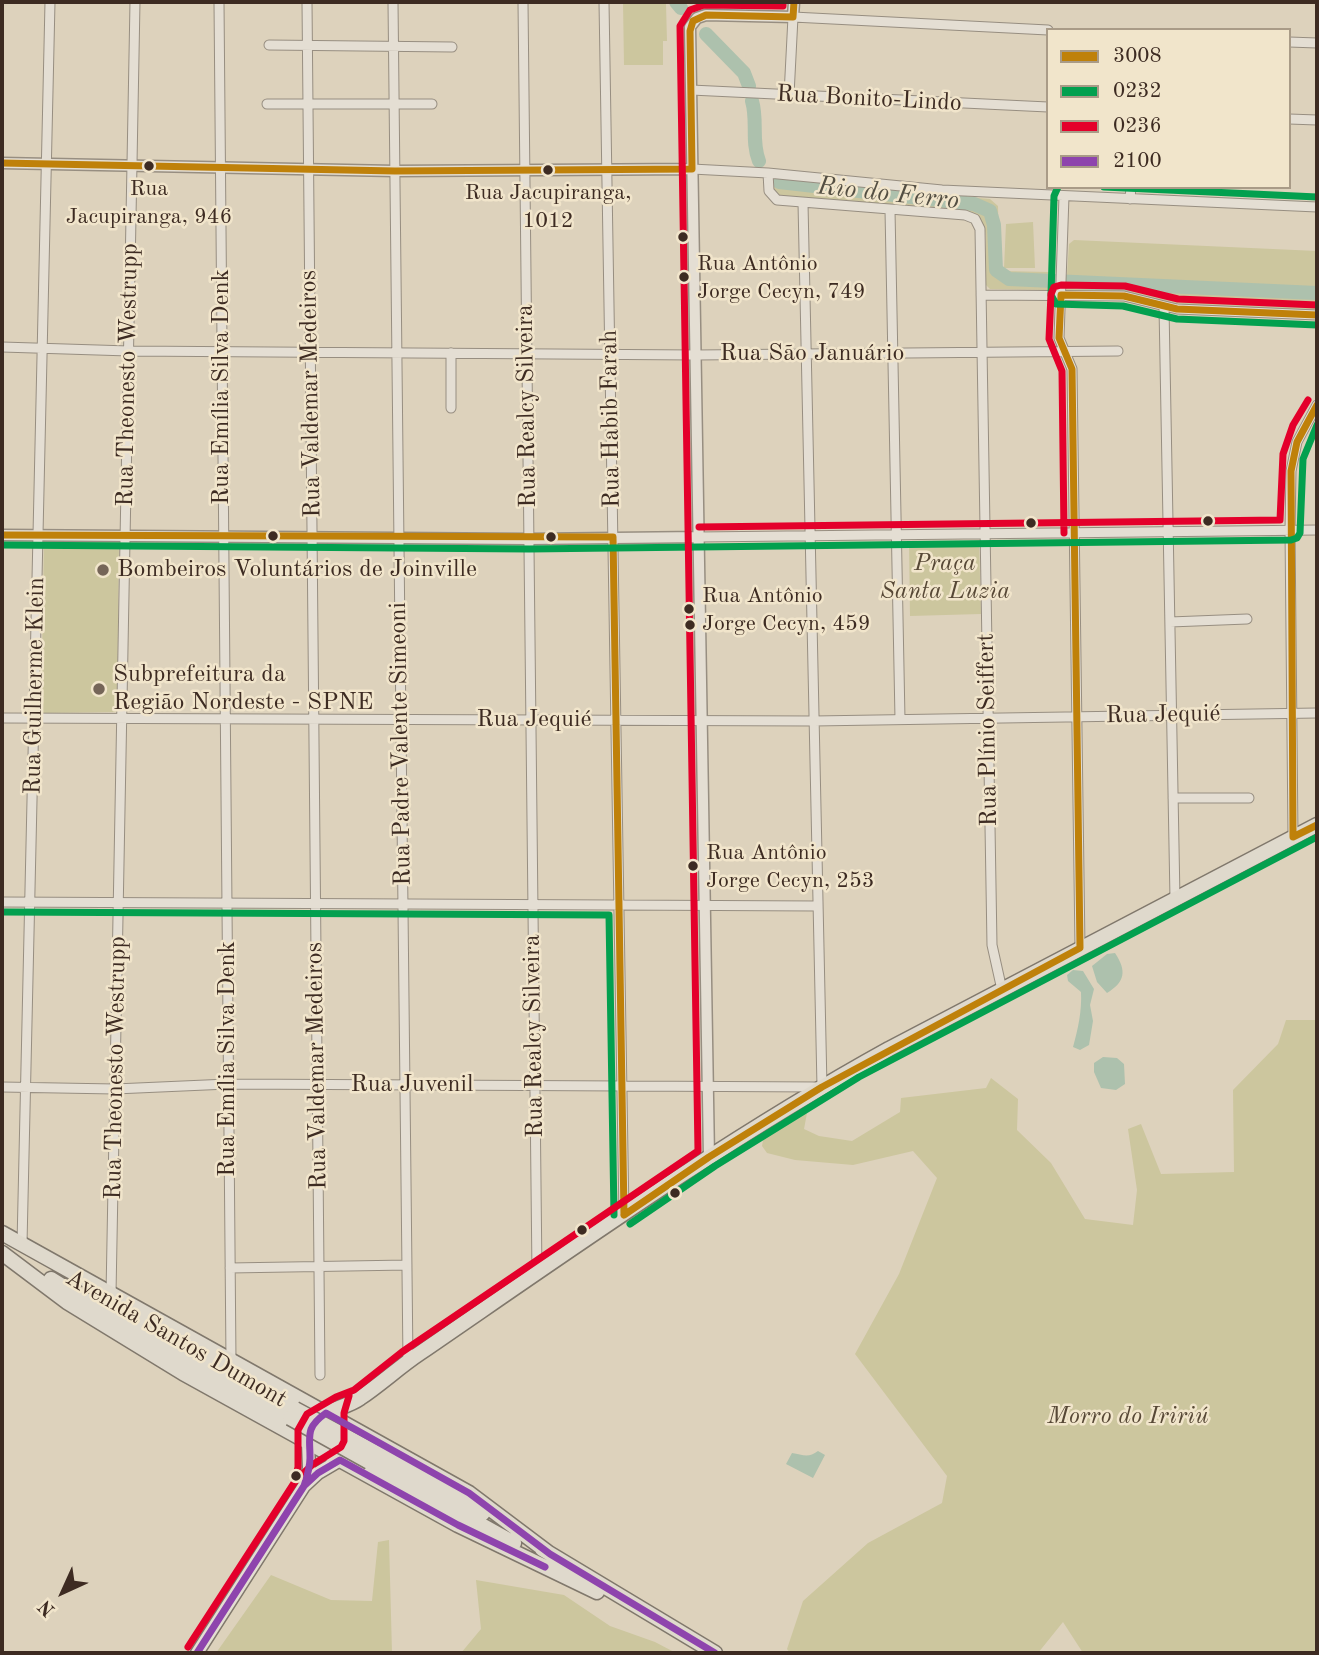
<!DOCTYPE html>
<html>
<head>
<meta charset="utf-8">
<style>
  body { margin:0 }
  #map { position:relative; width:1319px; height:1655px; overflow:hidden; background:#ddd2bc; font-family:"Old Standard TT",serif }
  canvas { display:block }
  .frame { position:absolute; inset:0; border:4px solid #3d2b22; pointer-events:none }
  .legend { position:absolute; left:1046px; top:28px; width:245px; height:161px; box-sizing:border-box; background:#f1e5cb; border:2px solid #a99b87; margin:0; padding:9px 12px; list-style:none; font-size:21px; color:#3d2b22 }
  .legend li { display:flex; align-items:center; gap:14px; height:35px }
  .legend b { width:35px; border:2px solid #a99b87 }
  .north { position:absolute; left:28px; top:1557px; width:70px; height:70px; -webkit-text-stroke:5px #f1e5cb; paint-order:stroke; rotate:225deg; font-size:19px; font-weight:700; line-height:28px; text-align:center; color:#3d2b22 }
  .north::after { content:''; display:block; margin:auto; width:24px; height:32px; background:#3d2b22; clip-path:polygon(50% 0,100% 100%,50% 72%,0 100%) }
</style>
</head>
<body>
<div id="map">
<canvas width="1319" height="1655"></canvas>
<div class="frame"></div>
<ul class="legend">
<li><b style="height:9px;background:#bf810a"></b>3008</li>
<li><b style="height:9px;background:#03a04f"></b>0232</li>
<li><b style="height:9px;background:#e4002b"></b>0236</li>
<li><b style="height:9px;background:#8e44ad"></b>2100</li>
</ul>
<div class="north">N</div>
</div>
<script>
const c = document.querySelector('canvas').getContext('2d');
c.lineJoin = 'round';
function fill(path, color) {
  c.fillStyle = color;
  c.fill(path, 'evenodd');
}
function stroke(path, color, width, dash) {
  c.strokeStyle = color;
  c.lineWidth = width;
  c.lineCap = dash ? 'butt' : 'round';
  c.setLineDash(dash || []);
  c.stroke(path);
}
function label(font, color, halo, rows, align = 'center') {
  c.font = font + ' "Old Standard TT",serif';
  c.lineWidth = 5;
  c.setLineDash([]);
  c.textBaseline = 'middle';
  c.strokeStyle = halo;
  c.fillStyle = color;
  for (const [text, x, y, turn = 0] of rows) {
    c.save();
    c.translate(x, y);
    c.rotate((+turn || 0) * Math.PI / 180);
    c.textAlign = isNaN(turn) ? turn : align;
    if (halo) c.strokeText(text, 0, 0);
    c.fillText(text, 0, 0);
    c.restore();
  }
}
const green = new Path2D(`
  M623,2L666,4L667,41H663V65H624Z
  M775,180L990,199L998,206L999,269L1002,271L1049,272L1056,276L1058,282L1055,288L1048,290L990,289L985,284L983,277C984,258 994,221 971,213L784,200L772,193V182Z
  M1033,222L1035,268H1004L1006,224Z
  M1074,240L1317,251V311L1177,306L1133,293H1069L1066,289L1069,244Z
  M44,541H119L117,712L41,713Z
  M979,541L981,614L910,616L909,542Z
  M1286,1020H1317V1653H1083L1063,1622L1038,1653H790L787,1649L803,1601L868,1543L942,1503L947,1476L855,1354L899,1274L937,1178L913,1151L853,1165L795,1160L767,1153L762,1146L764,1135L803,1105L807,1113L804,1129L819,1136L852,1141L900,1112L901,1098L986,1088L991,1078L1018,1099L1017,1130L1051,1163L1085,1219L1133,1225L1137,1190L1128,1129L1141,1124L1161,1174L1234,1172L1233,1090L1278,1044Z
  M389,1540L392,1653H216L271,1575L331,1600L372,1601L378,1542Z
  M476,1580L564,1595L610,1626L655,1642L676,1653H461L481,1629Z`);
const water = new Path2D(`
  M1115,953C1127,971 1125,982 1107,993L1097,982L1092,966L1107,954Z
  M1073,970L1083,971L1094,989L1090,1005L1093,1021L1089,1045L1080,1050L1073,1047C1078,1029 1082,1011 1081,992L1068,981L1067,975Z
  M1103,1057L1117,1058L1124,1064L1125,1084L1116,1090L1101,1088L1094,1072V1063Z
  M818,1451L825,1455L813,1478L786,1464L792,1453C803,1455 809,1458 818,1451Z`);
const river = new Path2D(`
  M676,2L681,8
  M706,34L744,73L749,86
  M752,101C758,121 751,141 759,161
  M779,182L974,204L990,211L994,225L996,270L1009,279L1317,293`);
const minor = new Path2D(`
  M219,2L231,1360
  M307,2L320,1375
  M393,2L408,1361
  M523,2L537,1273
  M604,2L624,1215
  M1289,42L1317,43
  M269,45L452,47
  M691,90L1048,107
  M789,95L793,17L1048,30
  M267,104H432
  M1289,119L1317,120
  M692,169L768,173L942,190L1317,207
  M768,173L769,191L777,200L965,215L975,219L980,229L992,945L1002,990
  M1064,196L1059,338L1072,369L1080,948
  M1130,199L1131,187
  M890,210L900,719
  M981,295L1124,296L1177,309L1317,315
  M1164,307L1175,899
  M2,347L129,351L696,355L1118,351
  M451,408V353
  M699,537L1317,530
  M1170,622L1247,619
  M2,718L814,721L1317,713
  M1173,798H1249
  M1293,837L1290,530L1291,471L1297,442L1317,405
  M2,902L818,906
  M2,1087L115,1089L228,1084L822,1087L803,203
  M22,1244L50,2
  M230,1268L407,1265
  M111,1294L135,2`);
const tertiary = new Path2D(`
  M2,163L395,171L692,169
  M2,535L529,539L699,537
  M709,1157L690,27L697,18L706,15L793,17L794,2`);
const secondary = new Path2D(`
  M306,1483L309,1468L308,1442
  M197,1653L304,1486L318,1473L340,1460`);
const primary = new Path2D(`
  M2,1233L469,1493L550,1554
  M2,1253L67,1302L183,1373L458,1525L597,1592
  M51,1279L148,1339L290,1418
  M117,1307L160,1334L295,1409
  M308,1442C308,1435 308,1428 314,1422C326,1409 346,1408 360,1398C381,1384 399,1367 420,1353C573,1248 726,1139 889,1049L1317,825
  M375,1452L483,1513
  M369,1462L514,1543
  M542,1549L715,1653`);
const primaryBridge = new Path2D(`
  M295,1409L375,1452
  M290,1418L369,1462`);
const bus1 = new Path2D(`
  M2,163L395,171L692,169L690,31L693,21L706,15L793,17L794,2
  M1317,405L1297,442L1291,471L1293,837L1317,825
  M2,535L613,537L624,1215
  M624,1215L709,1157L822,1087L1080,948L1072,369L1059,338L1061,295L1124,296L1177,309L1317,315`);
const bus2 = new Path2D(`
  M1058,187L1054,196L1051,295L1056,304L1123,306L1177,319L1317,325
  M1104,187L1317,197
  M2,545L529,549L1291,540L1297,538L1300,533L1303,459L1317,425
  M2,912L609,915L614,1215
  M630,1224L715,1166L859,1077L1317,837`);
const bus3 = new Path2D(`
  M699,527L1280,520L1283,454L1293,425L1308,400
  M1064,533L1062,371L1049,339L1051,294L1054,287L1061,285L1125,286L1178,299L1317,305
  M294,1483L298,1467V1430L307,1414L336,1397L354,1390L402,1352L698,1151L680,26L690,10L704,5L783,6V2
  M188,1647L296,1480L312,1465L341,1447L344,1441V1413L349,1396`);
const bus4 = new Path2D(`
  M304,1486C307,1477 310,1468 310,1458C310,1435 305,1428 326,1413L469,1493L550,1554L715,1653
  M197,1653L304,1486L318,1473L340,1460L458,1525L545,1567`);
const markers = [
  [149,166,6,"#3d2b22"],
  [548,170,6,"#3d2b22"],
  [683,237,6,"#3d2b22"],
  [684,277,6,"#3d2b22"],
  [1208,521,6,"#3d2b22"],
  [1031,523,6,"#3d2b22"],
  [273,536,6,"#3d2b22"],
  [551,537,6,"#3d2b22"],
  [103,570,7,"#756558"],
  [689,609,6,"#3d2b22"],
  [690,625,6,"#3d2b22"],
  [99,689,7,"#756558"],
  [693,866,6,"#3d2b22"],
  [675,1193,6,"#3d2b22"],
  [582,1230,6,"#3d2b22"],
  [296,1476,6,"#3d2b22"]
];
const busNames = [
  ["Rua",149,189,"center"],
  ["Jacupiranga, 946",149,217,"center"],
  ["Rua Jacupiranga,",548,193,"center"],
  ["1012",548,221,"center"],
  ["Rua Antônio",697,264],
  ["Jorge Cecyn, 749",697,292],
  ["Rua Antônio",702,596],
  ["Jorge Cecyn, 459",702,624],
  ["Rua Antônio",706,853],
  ["Jorge Cecyn, 253",706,881]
];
const streetNames = [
  ["Rua Bonito-Lindo",869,99,3],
  ["Rua São Januário",812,354],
  ["Rua Theonesto Westrupp",128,375,-89],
  ["Rua Emília Silva Denk",222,387,-90],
  ["Rua Valdemar Medeiros",311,394,-91],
  ["Rua Realcy Silveira",527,406,-91],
  ["Rua Habib Farah",611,419,-91],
  ["Rua Guilherme Klein",35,686,-89],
  ["Rua Jequié",1163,715,-1],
  ["Rua Jequié",534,720],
  ["Rua Plínio Seiffert",988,730,-91],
  ["Rua Padre Valente Simeoni",401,744,-91],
  ["Rua Realcy Silveira",534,1036,-91],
  ["Rua Emília Silva Denk",228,1059,-90],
  ["Rua Valdemar Medeiros",317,1066,-91],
  ["Rua Theonesto Westrupp",116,1068,-89],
  ["Rua Juvenil",412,1085],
  ["Avenida Santos Dumont",176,1339,30]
];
const parkNames = [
  ["Praça",945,564],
  ["Santa Luzia",945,592],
  ["Morro do Iririú",1128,1417]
];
const poiNames = [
  ["Bombeiros Voluntários de Joinville",117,570],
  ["Subprefeitura da",113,675],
  ["Região Nordeste - SPNE",113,703]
];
const waterNames = [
  ["Rio do Ferro",888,194,6]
];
fill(green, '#ccc69e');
fill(water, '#adc1ad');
stroke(river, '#adc1ad', 14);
stroke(minor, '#978e81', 11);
stroke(tertiary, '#978e81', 13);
stroke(secondary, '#80786c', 15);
stroke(primary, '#80786c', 17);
stroke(minor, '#e4ded3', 9);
stroke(tertiary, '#e4ded3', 10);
stroke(secondary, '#e4ded3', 12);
stroke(primary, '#dfd9cc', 14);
stroke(primaryBridge, '#80786c', 17, []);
stroke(primaryBridge, '#dfd9cc', 14);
stroke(bus1, '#bf810a', 7);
stroke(bus2, '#03a04f', 7);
stroke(bus3, '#e4002b', 7);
stroke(bus4, '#8e44ad', 7);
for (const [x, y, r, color] of markers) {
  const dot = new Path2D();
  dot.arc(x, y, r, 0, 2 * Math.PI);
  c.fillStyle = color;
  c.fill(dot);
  stroke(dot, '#f1e5cb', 2.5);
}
label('22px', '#3d2b22', '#f1e5cb', busNames, 'left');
label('24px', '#3d2b22', '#f1e5cb', streetNames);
label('italic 24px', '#574836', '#f1e5cb', parkNames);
label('24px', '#3d2b22', '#f1e5cb', poiNames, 'left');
label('italic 26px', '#544f43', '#f1e5cb', waterNames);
</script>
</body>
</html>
